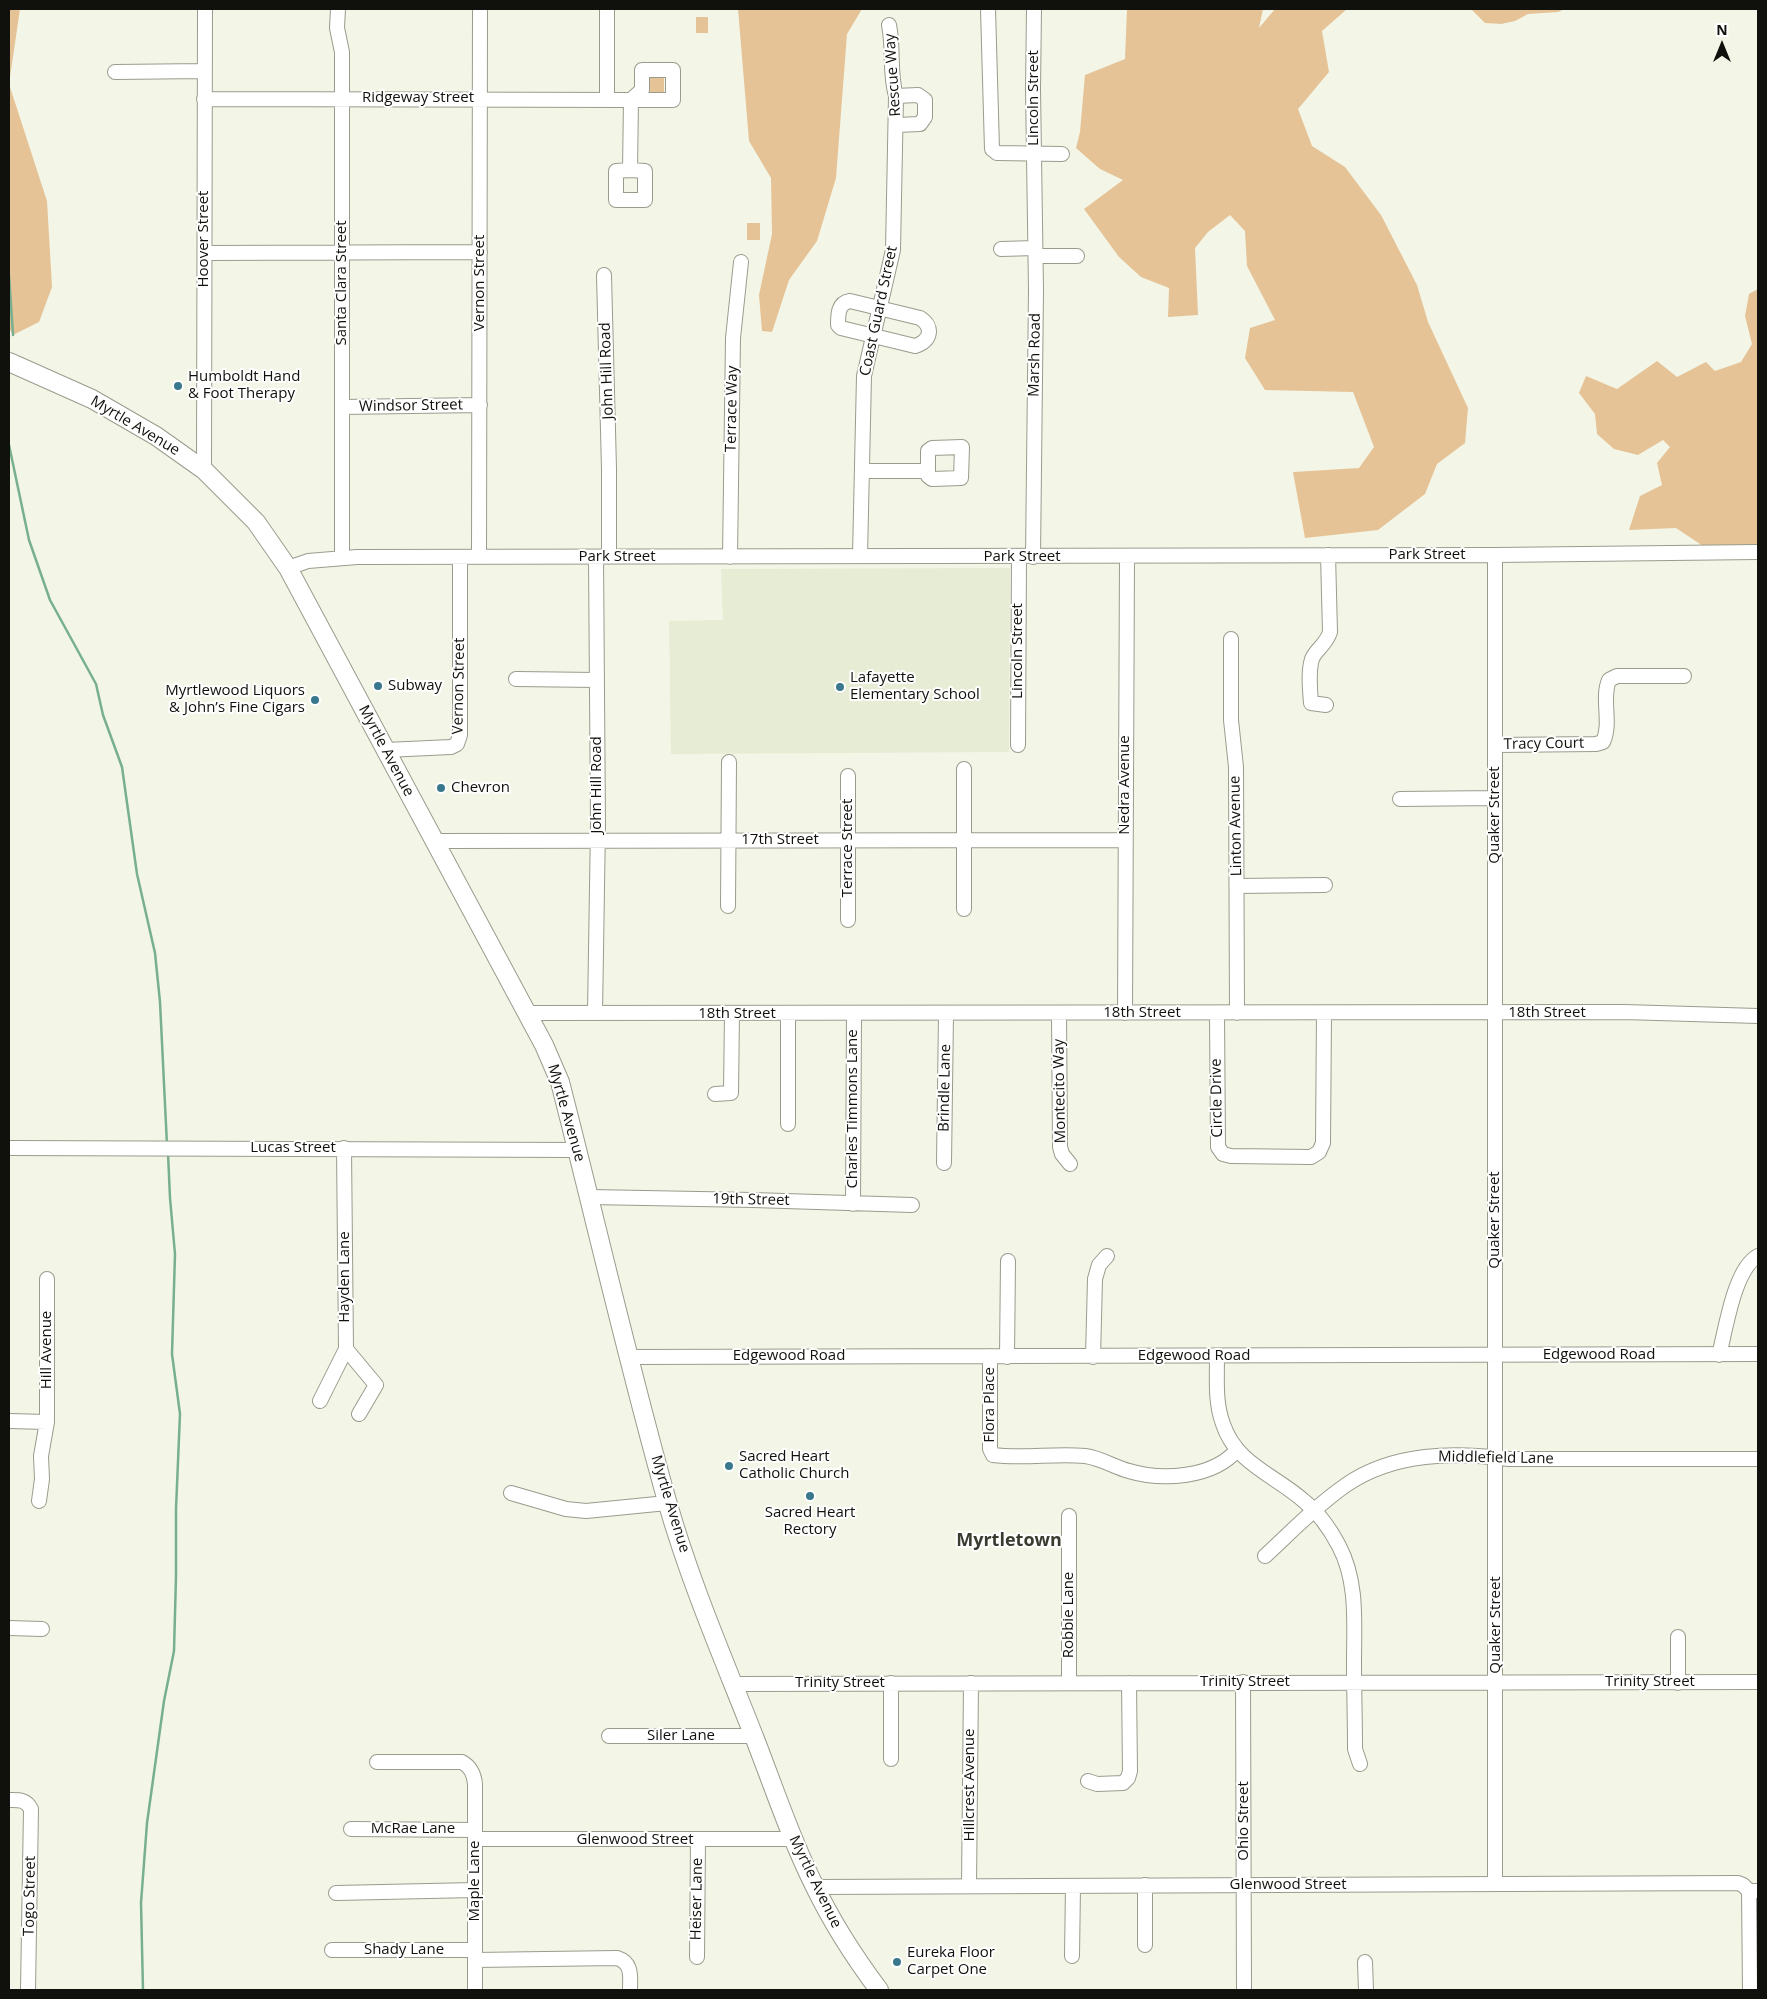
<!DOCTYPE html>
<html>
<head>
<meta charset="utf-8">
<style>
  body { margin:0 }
  #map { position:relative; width:1767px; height:1999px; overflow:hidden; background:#f3f6e6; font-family:"Open Sans",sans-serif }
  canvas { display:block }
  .frame { position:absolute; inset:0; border:10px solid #10110c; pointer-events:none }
  .north { position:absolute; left:1697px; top:20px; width:50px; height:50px; -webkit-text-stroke:4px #fff; paint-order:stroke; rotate:0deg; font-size:14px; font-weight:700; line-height:20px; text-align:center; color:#10110c }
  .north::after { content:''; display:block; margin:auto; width:18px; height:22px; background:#10110c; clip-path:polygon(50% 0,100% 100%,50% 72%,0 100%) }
</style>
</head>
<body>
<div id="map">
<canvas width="1767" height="1999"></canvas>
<div class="frame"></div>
<div class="north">N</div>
</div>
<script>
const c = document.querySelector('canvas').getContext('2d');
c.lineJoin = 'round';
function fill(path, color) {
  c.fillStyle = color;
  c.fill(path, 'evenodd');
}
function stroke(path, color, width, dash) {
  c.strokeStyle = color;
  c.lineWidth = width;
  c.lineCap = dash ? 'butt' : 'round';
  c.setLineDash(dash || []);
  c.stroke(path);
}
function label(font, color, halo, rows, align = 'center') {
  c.font = font + ' "Open Sans",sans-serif';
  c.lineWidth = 4;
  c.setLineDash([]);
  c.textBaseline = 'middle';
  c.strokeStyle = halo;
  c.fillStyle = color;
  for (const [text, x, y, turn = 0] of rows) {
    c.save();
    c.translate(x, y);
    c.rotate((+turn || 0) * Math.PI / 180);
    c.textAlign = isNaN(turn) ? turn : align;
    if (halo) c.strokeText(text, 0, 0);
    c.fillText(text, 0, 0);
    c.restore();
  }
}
const built = new Path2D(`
  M1010,568L1009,752L671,754L669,621L723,620L721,569Z`);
const green = new Path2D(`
  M9,9H20L9,84L47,201L52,287L39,322L13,335L9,328Z
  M738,9H862L847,34L836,178L817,241L789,280L772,332L762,331L759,295L772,234L771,178L749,141Z
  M1127,9H1263L1259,28L1275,9H1347L1322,31L1329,72L1298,109L1312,146L1345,167L1381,215L1417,285L1428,322L1468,408L1465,443L1437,464L1425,494L1378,530L1305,538L1293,472L1359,468L1374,447L1353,392L1265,390L1245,358L1250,328L1275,320L1247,266L1245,231L1230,215L1208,232L1195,248L1198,315L1168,317L1169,288L1141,277L1119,257L1084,209L1123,180L1100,169L1076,148L1080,132L1085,75L1125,59Z
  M1471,9H1565L1558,12L1528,14L1515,21L1501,24L1485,23Z
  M696,17H708V33H696Z
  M650,77H664V92H650L648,79Z
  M747,223H760V240H747Z
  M1758,289V546H1703L1676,528L1629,530L1640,496L1662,485L1657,463L1670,447L1663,440L1638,455L1614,449L1597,434L1595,414L1579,393L1586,376L1617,389L1657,361L1677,377L1706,362L1715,371L1741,362L1752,344L1745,316L1749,294Z`);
const stream = new Path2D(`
  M9,275L13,335
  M9,445L29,540L50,600L96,684L103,715L122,767L137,874L155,953L160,1002L167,1145
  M143,1990L141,1903L147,1823L164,1701L174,1651L176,1576V1509L180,1414L172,1354L175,1254L170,1198L168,1153`);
const minor = new Path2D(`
  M338,9L337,28L342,52V557
  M988,9L992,149L997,153L1062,154
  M642,70H673V100H631L642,90Z
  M115,72L204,71
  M896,96L918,95L925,100V117L920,124L896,125
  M204,99L631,100L630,170
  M607,100V9
  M630,170L645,171V200H616V171Z
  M1001,249L1035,248
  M205,253L480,252
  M1036,256H1077
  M604,275L609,469V557
  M850,301L920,318C934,327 931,341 915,346L841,328L838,325C838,314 838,303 850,301Z
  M342,407L480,405
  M962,447L961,478L932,479L928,476V451L932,448Z
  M204,470L205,9
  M862,471H927
  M1495,555V1884
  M479,556L480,9
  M860,556L864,376L893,250L896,96C889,73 894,49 889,25
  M730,557L733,338L741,262
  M1033,557L1036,290L1033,89L1034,9
  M288,568L308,561L357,557L1495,555L1758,552
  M1231,639V720L1236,767L1237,1013
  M516,679L597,680
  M1326,705L1311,703C1310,690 1308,672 1312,659C1316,649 1326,645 1330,632L1328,555
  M1018,745L1019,557
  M1495,745L1596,744L1603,742C1612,723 1601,699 1609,680L1617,676H1684
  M386,750L451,747L457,744L460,735V557
  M964,769V909
  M848,776V920
  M1400,799L1495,798
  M435,841L1125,840
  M1237,886L1325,885
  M728,906L729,762
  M526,1013L1624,1012L1758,1016
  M595,1013L598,825L596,557
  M1059,1013L1060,1147L1062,1154L1070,1164
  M1125,1013L1127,556
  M1217,1013L1218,1147L1223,1154L1231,1156L1311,1157L1319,1152L1323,1143L1324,1013
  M715,1094L731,1093L732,1014
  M788,1124V1014
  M9,1148L577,1150
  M944,1163L946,1014
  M590,1197L753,1200L912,1205
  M853,1204L854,1014
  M346,1349L376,1385L359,1414
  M1719,1355C1726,1329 1734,1269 1758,1256
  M990,1356V1449L993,1455C1023,1459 1055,1453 1085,1456C1101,1458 1114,1467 1129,1471C1162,1481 1213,1478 1237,1450
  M1217,1356C1217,1379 1215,1403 1223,1424C1236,1464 1275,1475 1304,1501C1319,1513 1330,1529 1339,1546C1358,1582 1354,1623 1354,1662C1354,1691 1355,1720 1355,1749L1360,1764
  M630,1357L1758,1354
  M1007,1357L1008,1261
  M1093,1357L1095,1279L1099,1265L1107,1256
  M320,1401L346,1349L344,1148
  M9,1421L47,1422
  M511,1493L566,1509L586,1511L667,1503
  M39,1501L42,1479L41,1456L47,1422V1279
  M1069,1516V1683
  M1265,1556C1291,1532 1317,1505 1346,1485C1394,1452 1454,1452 1509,1459H1758
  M9,1628L42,1629
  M1243,1682L1244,1990
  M1678,1683V1637
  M732,1684L1758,1682
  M609,1736H754
  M891,1759V1683
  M377,1762H462C471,1767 474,1774 475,1784V1990
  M1088,1781L1097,1784L1123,1783L1128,1778L1130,1771L1129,1683
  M9,1800C18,1800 26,1799 31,1809L28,1990
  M351,1829L475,1830
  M475,1839H794
  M969,1886L971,1683
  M815,1887L1738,1883L1743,1885L1749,1891H1758
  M1749,1891L1750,1990
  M336,1893L475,1890
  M1145,1945V1885
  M332,1950H475
  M1072,1956L1073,1886
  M697,1957L698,1840
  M475,1960L617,1958C633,1963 630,1977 630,1990
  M1365,1962L1366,1990`);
const major = new Path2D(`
  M9,362L92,399L156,436L204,470L256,522L288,568L544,1045L560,1082C596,1222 628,1363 667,1501C690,1582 724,1660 755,1739C774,1788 791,1839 815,1887C833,1924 855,1958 879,1990`);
const markers = [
  [178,386,5,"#39788c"],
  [378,686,5,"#39788c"],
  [840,687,5,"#39788c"],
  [315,700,5,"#39788c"],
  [441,788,5,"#39788c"],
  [729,1466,5,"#39788c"],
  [810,1496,5,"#39788c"],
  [897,1962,5,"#39788c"]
];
const streetNames = [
  ["Rescue Way",893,75,-94],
  ["Ridgeway Street",418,98],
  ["Lincoln Street",1034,98,-90],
  ["Hoover Street",204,239,-90],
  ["Santa Clara Street",342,283,-90],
  ["Vernon Street",480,283,-90],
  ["Coast Guard Street",879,311,-78],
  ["Marsh Road",1035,355,-89],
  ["John Hill Road",607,371,-92],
  ["Windsor Street",411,406,-1],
  ["Terrace Way",732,409,-89],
  ["Myrtle Avenue",135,426,31],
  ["Park Street",1427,555],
  ["Park Street",617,557],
  ["Park Street",1022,557],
  ["Lincoln Street",1018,651,-90],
  ["Vernon Street",459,686,-89],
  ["Tracy Court",1544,744,-1],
  ["Myrtle Avenue",386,751,62],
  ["John Hill Road",597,785,-90],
  ["Nedra Avenue",1125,785,-90],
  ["Quaker Street",1495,815,-90],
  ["Linton Avenue",1236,826,-91],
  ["17th Street",780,840],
  ["Terrace Street",848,848,-90],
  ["18th Street",1142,1013],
  ["18th Street",1547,1013],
  ["18th Street",737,1014],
  ["Brindle Lane",945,1088,-89],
  ["Montecito Way",1060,1091,-91],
  ["Circle Drive",1217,1098,-91],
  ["Charles Timmons Lane",853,1109,-90],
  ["Myrtle Avenue",566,1113,74],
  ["Lucas Street",293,1148],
  ["19th Street",751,1200,1],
  ["Quaker Street",1495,1220,-90],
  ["Hayden Lane",345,1277,-90],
  ["Hill Avenue",47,1350,-90],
  ["Edgewood Road",1599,1355],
  ["Edgewood Road",789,1356],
  ["Edgewood Road",1194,1356],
  ["Flora Place",990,1405,-90],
  ["Middlefield Lane",1496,1458,1],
  ["Myrtle Avenue",670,1504,73],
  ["Robbie Lane",1069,1615,-90],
  ["Quaker Street",1496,1625,-90],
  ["Trinity Street",1245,1682],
  ["Trinity Street",1650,1682],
  ["Trinity Street",840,1683],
  ["Siler Lane",681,1736],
  ["Hillcrest Avenue",970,1785,-90],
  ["Ohio Street",1244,1821,-90],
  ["McRae Lane",413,1829],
  ["Glenwood Street",635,1840],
  ["Maple Lane",475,1881,-90],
  ["Myrtle Avenue",815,1882,64],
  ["Glenwood Street",1288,1885],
  ["Togo Street",30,1896,-89],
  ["Heiser Lane",697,1899,-89],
  ["Shady Lane",404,1950]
];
const poiNames = [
  ["Humboldt Hand",188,377],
  ["& Foot Therapy",188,394],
  ["Lafayette",850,678],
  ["Elementary School",850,695],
  ["Subway",388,686],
  ["Myrtlewood Liquors",305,691,"right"],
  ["& John’s Fine Cigars",305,708,"right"],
  ["Chevron",451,788],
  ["Sacred Heart",739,1457],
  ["Catholic Church",739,1474],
  ["Sacred Heart",810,1513,"center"],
  ["Rectory",810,1530,"center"],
  ["Eureka Floor",907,1953],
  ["Carpet One",907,1970]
];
const quarterNames = [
  ["Myrtletown",1009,1541]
];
fill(built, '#e7ecd4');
fill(green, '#e5c397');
stroke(stream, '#77af8f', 2.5);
stroke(minor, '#999c8d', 16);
stroke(major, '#999c8d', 20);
stroke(minor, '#fff', 14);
stroke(major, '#fff', 18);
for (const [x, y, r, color] of markers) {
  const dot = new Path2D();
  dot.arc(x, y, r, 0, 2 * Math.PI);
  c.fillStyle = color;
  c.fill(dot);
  stroke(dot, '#fff', 2);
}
label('15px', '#10110c', '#fff', streetNames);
label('15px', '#10110c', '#fff', poiNames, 'left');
label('bold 18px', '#3a3c2f', '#fff', quarterNames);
</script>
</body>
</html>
